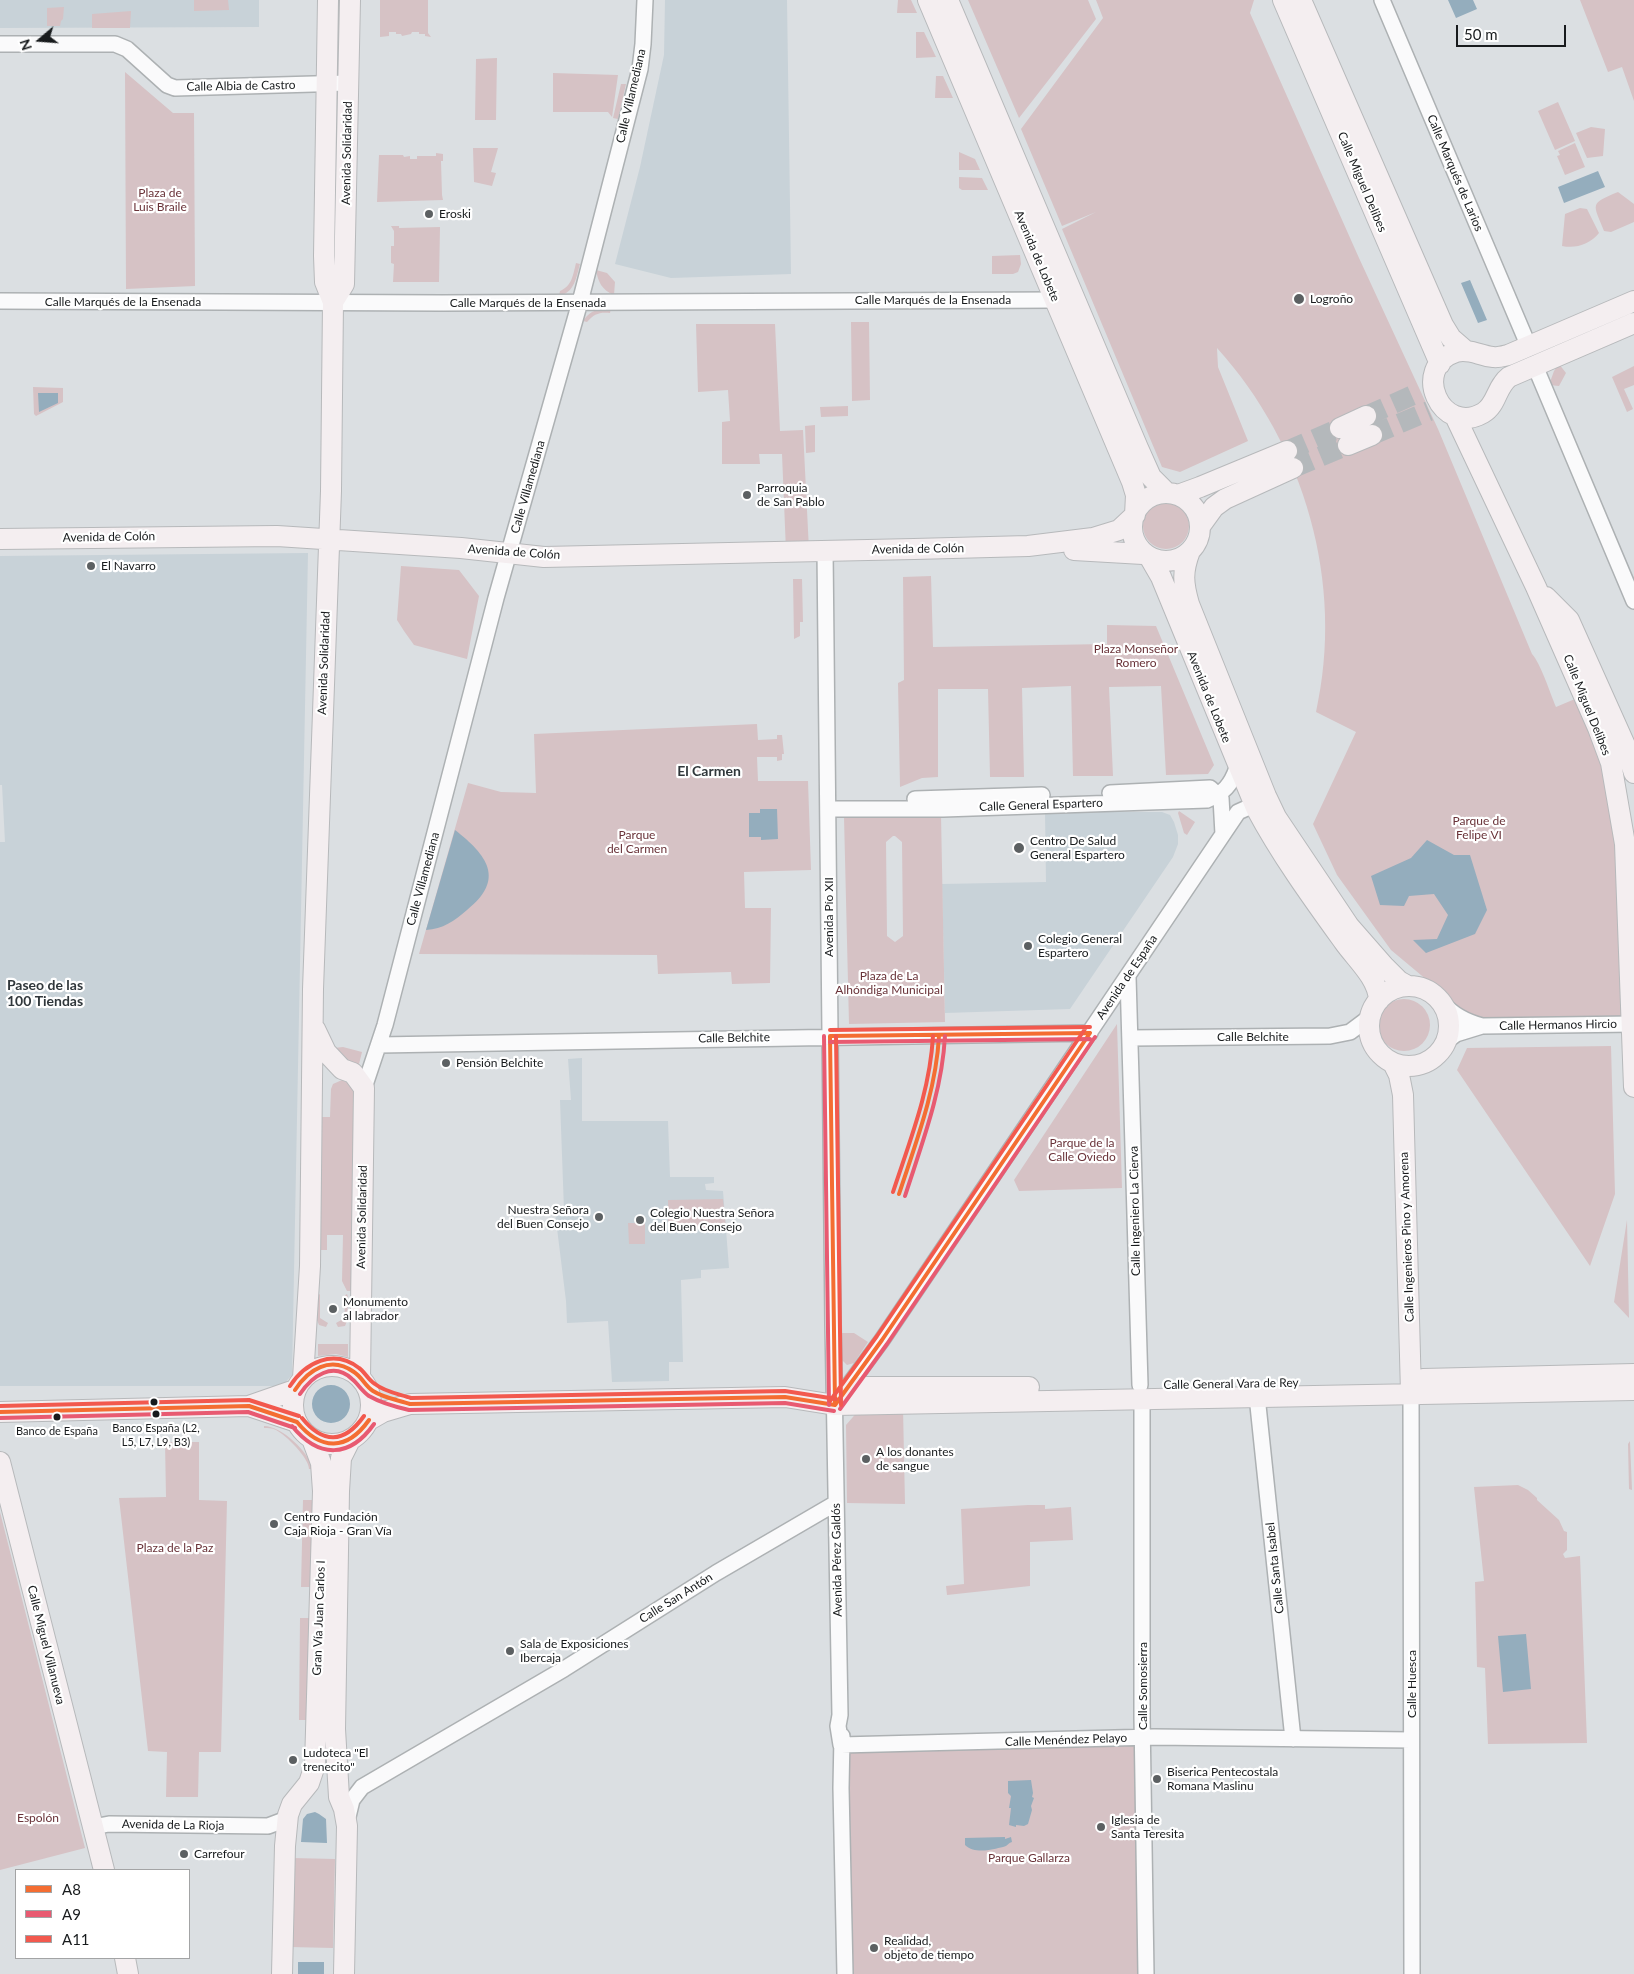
<!DOCTYPE html>
<html>
<head>
<meta charset="utf-8">
<style>
  body { margin:0 }
  #map { position:relative; width:1634px; height:1974px; overflow:hidden; background:#dbdfe2; font-family:Lato,sans-serif }
  canvas { display:block }
  .legend { position:absolute; left:15px; top:1869px; width:175px; height:90px; box-sizing:border-box; background:#fff; border:1px solid #a3a4a5; margin:0; padding:6px 9px; list-style:none; font-size:15px; color:#181b1d }
  .legend li { display:flex; align-items:center; gap:10px; height:25px }
  .legend b { width:25px; border:1px solid #a3a4a5 }
  .north { position:absolute; left:15px; top:15px; width:50px; height:50px; -webkit-text-stroke:4px #fff; paint-order:stroke; rotate:252deg; font-size:14px; font-weight:700; line-height:20px; text-align:center; color:#181b1d }
  .north::after { content:''; display:block; margin:auto; width:18px; height:22px; background:#181b1d; clip-path:polygon(50% 0,100% 100%,50% 72%,0 100%) }
  .scale { position:absolute; left:1456px; top:25px; width:110px; height:22px; box-sizing:border-box; border:2px solid #181b1d; border-top:0; padding-left:6px; font-size:15px; line-height:18px; white-space:nowrap; color:#181b1d; -webkit-text-stroke:4px #fff; paint-order:stroke }
</style>
</head>
<body>
<div id="map">
<canvas width="1634" height="1974"></canvas>
<ul class="legend">
<li><b style="height:6px;background:#f46d32"></b>A8</li>
<li><b style="height:6px;background:#e85a71"></b>A9</li>
<li><b style="height:6px;background:#f2594e"></b>A11</li>
</ul>
<div class="north">N</div>
<div class="scale">50 m</div>
</div>
<script>
const c = document.querySelector('canvas').getContext('2d');
c.lineJoin = 'round';
function fill(path, color) {
  c.fillStyle = color;
  c.fill(path, 'evenodd');
}
function stroke(path, color, width, dash) {
  c.strokeStyle = color;
  c.lineWidth = width;
  c.lineCap = dash ? 'butt' : 'round';
  c.setLineDash(dash || []);
  c.stroke(path);
}
function label(font, color, halo, rows, align = 'center') {
  c.font = font + ' Lato,sans-serif';
  c.lineWidth = 4.5;
  c.setLineDash([]);
  c.textBaseline = 'middle';
  c.strokeStyle = halo;
  c.fillStyle = color;
  for (const [text, x, y, turn = 0] of rows) {
    c.save();
    c.translate(x, y);
    c.rotate((+turn || 0) * Math.PI / 180);
    c.textAlign = isNaN(turn) ? turn : align;
    if (halo) c.strokeText(text, 0, 0);
    c.fillText(text, 0, 0);
    c.restore();
  }
}
const built = new Path2D(`
  M0,0H259V27L0,28Z
  M665,0H787L791,274L671,278L615,264L640,167L664,55Z
  M308,553L292,1375L282,1386H0V842H5L2,785H0V556Z
  M1045,812H1162L1170,815L1174,822L1178,835V844L1173,857L1070,1009L945,1013L942,884L1046,882Z
  M582,1058V1121H668L670,1177H714V1183L705,1184L706,1190L723,1191L729,1268L701,1270V1278L681,1280L683,1362H669V1381L612,1382L608,1321L567,1323L566,1301L555,1212L564,1210L560,1100H571L568,1059Z`);
const green = new Path2D(`
  M194,0H228L229,10L194,11Z
  M380,0H428V33L431,37L425,36V34H419V32H412L411,34L402,36L401,34H396V32H389V36L380,37Z
  M898,0H911L917,13H897Z
  M968,0H1088L1096,19L1019,118Z
  M1096,0H1254L1250,13L1359,258L1438,429L1532,654C1541,664 1550,693 1556,707L1582,696L1611,763L1631,1024L1482,1026L1391,950L1337,875L1313,824L1356,732L1316,712C1345,584 1305,445 1217,348L1218,367L1248,441L1180,472L1162,467L1062,229L1096,212L1062,226L1021,129L1103,18Z
  M1580,0H1634V101L1622,67L1608,72Z
  M64,7L63,19L61,21L60,26H47V8Z
  M131,11L130,28H92V14Z
  M916,32H924L936,57L916,58Z
  M497,58L496,120H475L476,59Z
  M125,72L173,113H194L195,286L126,289Z
  M553,73L618,75L612,117L608,112H553Z
  M936,76H943L953,98H935Z
  M621,84H626L618,119L613,118Z
  M1558,102L1575,141L1555,150L1538,111Z
  M1591,127L1605,129L1603,156L1587,158L1576,133Z
  M1575,143L1585,167L1565,175L1557,156L1560,155L1558,151Z
  M473,148H498L491,172L496,173L492,186L474,182Z
  M959,152L975,159L980,170H959Z
  M436,153L443,154V161H441L442,195L443,200L377,202L379,155H403L404,157L410,156V159H417V156H436Z
  M959,177L982,178L988,190H962L959,188Z
  M1618,192L1634,204V222L1611,232L1604,231C1593,203 1589,204 1618,192Z
  M1580,208L1587,209L1599,233C1590,244 1576,249 1562,246L1565,214Z
  M391,226H399V228L440,227L439,282H393L394,264L391,263V246H394V231Z
  M1020,255L1021,264L1018,272L1013,274H992V256Z
  M576,263L580,264C576,278 575,292 559,296L560,291C572,286 573,275 576,263Z
  M596,270L607,273L615,282L614,295C602,290 598,282 596,270Z
  M611,308L610,313C599,312 594,314 587,322L583,321C591,310 597,309 611,308Z
  M851,322H869L870,400L852,401Z
  M696,324H775L780,431L803,430L809,550L786,551L782,454H759L760,464H722V422L730,421L728,390L698,392Z
  M1559,364L1566,373L1559,386L1549,385L1554,371Z
  M1634,366V385L1624,389L1633,409L1627,412L1612,377Z
  M33,387L63,388V402L36,416L34,414Z
  M848,406V416L821,417L820,407Z
  M815,425V452L806,453L805,426Z
  M1143 526a23 23 0 1 1 46 0a23 23 0 1 1-46 0Z
  M401,566L459,570L479,596L467,659L414,645L404,631L397,620Z
  M931,576L933,647L1107,644V625L1156,626L1214,765L1208,774L1166,775L1161,686L1109,687L1113,776H1073L1071,686L1022,688L1024,777H990L988,689H938V777L922,778L900,787L898,683L904,680L903,577Z
  M793,579H802L803,622H800V636L794,639Z
  M757,724L758,740L777,739V735H782L784,754H782V760L777,761V757H757L758,781H808L811,870L744,872L745,908H771L770,983L732,984L731,972L658,974L657,955L419,954L468,783L501,792L536,793L534,734Z
  M1179,811L1195,822L1187,835L1184,833L1178,813Z
  M941,815L945,1022L849,1024L844,817ZM893,836H895L902,842L903,936L895,942L887,936L886,842Z
  M1378 1025a26 26 0 1 1 52 0a26 26 0 1 1-52 0Z
  M1117,1024L1122,1188L1019,1191L1014,1180Z
  M1611,1046L1615,1194L1590,1266L1457,1070L1467,1048Z
  M343,1047L362,1052L359,1064H350L334,1048Z
  M342,1080L351,1084L356,1092L351,1291H347L342,1281L343,1235H327V1250H318L322,1117H330L331,1089L333,1084Z
  M723,1199L726,1228H668V1200Z
  M1627,1220L1629,1318L1614,1302Z
  M628,1223H645V1244H629Z
  M320,1294V1318L328,1323L326,1327L319,1325L317,1320V1296Z
  M347,1294L348,1297L347,1321L345,1326L338,1327L336,1323L345,1318L344,1296Z
  M841,1333H854L868,1342L854,1363L847,1365L842,1360Z
  M318,1344H348V1357L336,1354L318,1356Z
  M903,1408L905,1504L847,1503L846,1425L859,1410Z
  M264,1426C281,1426 310,1452 312,1469H309C309,1458 286,1435 276,1430C272,1428 268,1428 264,1428Z
  M1630,1441L1632,1490L1629,1489L1628,1444Z
  M165,1442H199V1500L227,1501L221,1752H199L198,1797H166L167,1752L148,1751L119,1498L166,1497Z
  M1518,1485L1528,1490L1537,1498V1500L1559,1520L1564,1531L1567,1532V1550L1563,1554L1565,1558L1580,1556L1587,1743L1488,1744L1485,1668L1477,1667L1475,1582L1484,1581L1474,1487Z
  M303,1500H313L311,1587H301Z
  M1028,1505H1045V1509L1071,1507L1073,1540L1030,1542V1586L947,1595L946,1586L964,1584L961,1509Z
  M0,1512L85,1848L0,1870Z
  M300,1618H310L309,1720H299Z
  M1143,1738L1146,1974H845L841,1745Z
  M292,1858L335,1859L333,1948L290,1947Z`);
const water = new Path2D(`
  M1448,0H1473L1477,9L1456,18Z
  M1598,171L1605,187L1564,203L1558,187Z
  M1470,280L1487,320L1478,323L1461,283Z
  M38,393H58V403L39,412Z
  M760,809H777L778,839L761,840V837H749V813H760Z
  M455,830C487,855 506,879 467,910C454,921 443,929 426,930Z
  M1427,840L1454,855H1470L1487,910L1475,934L1426,953L1413,940L1437,939L1448,915L1434,894L1409,896L1404,906L1380,905L1371,876L1411,858Z
  M312 1404a19 19 0 1 1 38 0a19 19 0 1 1-38 0Z
  M1526,1634L1531,1689L1503,1692L1498,1636Z
  M1031,1780L1033,1793L1032,1797L1034,1798L1031,1806L1032,1810L1028,1824L1024,1826L1016,1825V1827L1009,1825L1011,1808H1009L1011,1796L1008,1793V1781Z
  M315,1812L319,1814L326,1819L327,1843L301,1842L303,1819L307,1814Z
  M1005,1837V1839L1011,1837L1012,1842C1008,1843 1008,1846 1003,1847C993,1849 976,1855 965,1845V1838Z
  M298,1962H324V1974H298Z`);
const majorTunnel = new Path2D(`
  M1366,416L1420,392
  M1372,435L1429,411
  M1287,451L1340,428
  M1293,468L1348,445`);
const minor = new Path2D(`
  M1382,0L1529,347
  M0,44H115L127,49L167,85L175,88L348,83
  M0,301L442,303L1055,300
  M1535,366L1634,601
  M825,550L833,1324L840,1715L838,1726L841,1745
  M1110,793L1210,788L1221,798L1223,834
  M915,799L1042,795
  M828,809H943L1207,800C1224,793 1231,785 1237,768
  M1128,977L1140,1385
  M1441,1002C1454,1015 1464,1021 1482,1026
  M1131,1038L1330,1036L1350,1032L1370,1017
  M1448,1040L1456,1034L1482,1026L1634,1024
  M379,1045L1090,1033
  M364,1088L385,1025L496,598L580,302L640,69L643,44L645,0
  M843,1393L882,1340L1238,812L1247,808H1256
  M1411,1393L1412,1974
  M1257,1396L1293,1739
  M1142,1399V1717L1146,1974
  M842,1736L841,1788L845,1974
  M841,1745L1154,1737L1411,1740
  M347,1821L352,1800L362,1787L564,1669L716,1573L836,1503
  M93,1827L109,1824L268,1826L284,1820L288,1815`);
const major = new Path2D(`
  M928,0L1132,482L1136,495L1135,515
  M948,0L1138,448L1151,477L1166,492
  M1283,0L1440,364
  M1301,0L1443,325L1451,338L1466,351
  M1634,301L1508,355C1504,356 1498,358 1493,357C1480,356 1469,348 1456,352C1410,367 1441,437 1483,413C1497,405 1496,387 1509,377L1634,323
  M333,302L344,284L350,0
  M1455,416L1536,587L1598,728L1611,763L1625,844L1634,1087
  M1340,428L1366,416
  M1348,445L1372,435
  M1132 527a34 34 0 1 1 68 0a34 34 0 1 1-68 0Z
  M1178,495L1200,487L1287,451
  M1201,525L1214,507L1225,499L1293,468
  M0,539L277,536L461,548L544,557L914,549L1028,546L1093,538L1119,530L1135,515
  M1074,550L1143,554
  M1190,551C1182,572 1183,583 1189,604L1266,796L1276,817L1349,926L1384,966L1399,981L1408,986
  M1150,558L1161,577L1256,808C1281,855 1313,899 1344,942C1356,959 1378,978 1379,1000
  M1546,597L1569,620L1625,745L1634,773
  M1369 1026a40 40 0 1 1 80 0a40 40 0 1 1-80 0Z
  M315,1029L326,1052L342,1069L353,1073L364,1088L360,1377
  M1393,1063L1399,1075L1403,1095L1411,1393
  M293 1405a39 39 0 1 1 78 0a39 39 0 1 1-78 0Z
  M303,1378L310,1266L313,989L331,491L333,302L325,282L324,256L328,0
  M1423,1379L1634,1374
  M835,1405L856,1387H1029
  M249,1406L297,1422
  M0,1412L249,1406L295,1390
  M369,1420L383,1412L410,1404L785,1397L835,1405L1634,1390
  M0,1462L104,1870
  M125,1958L128,1974
  M282,1974L285,1846L288,1815L292,1804L309,1783L315,1765L323,1491L321,1463L312,1439
  M344,1974L347,1826L344,1809L339,1797L335,1729L339,1491L341,1458L350,1440`);
const bus1 = new Path2D(`
  M830,1036L835,1405
  M830,1036L1090,1033
  M899,1194C916,1142 936,1091 939,1036
  M295,1390C308,1370 330,1355 354,1372C362,1377 365,1386 373,1391C384,1398 398,1400 410,1404L785,1397L835,1405
  M835,1405L882,1340L1090,1033
  M0,1412L249,1406L297,1422
  M297,1422C321,1451 347,1451 369,1420`);
const bus2 = new Path2D(`
  M824,1036L829,1405
  M830,1042L1090,1039
  M905,1196C922,1143 942,1092 945,1036
  M300,1394C312,1376 333,1361 352,1379C358,1384 362,1391 369,1396C381,1403 396,1407 409,1410L785,1403L834,1411
  M840,1409L887,1344L1095,1037
  M0,1418L248,1412L295,1428
  M292,1426C319,1459 350,1458 374,1424`);
const bus3 = new Path2D(`
  M830,1030L1090,1027
  M836,1036L841,1405
  M893,1192C910,1140 930,1091 933,1036
  M290,1386C305,1363 333,1348 359,1368C365,1372 368,1380 375,1384C385,1392 399,1394 411,1398L785,1391L836,1399
  M830,1401L877,1336L1085,1029
  M0,1406L249,1400L299,1416
  M302,1418C323,1444 344,1444 364,1416`);
const markers = [
  [429,214,5,"#5c6062"],
  [1299,299,6,"#5c6062"],
  [747,495,5,"#5c6062"],
  [91,566,5,"#5c6062"],
  [1019,848,6,"#5c6062"],
  [1028,946,5,"#5c6062"],
  [446,1063,5,"#5c6062"],
  [599,1217,5,"#5c6062"],
  [640,1220,5,"#5c6062"],
  [333,1309,5,"#5c6062"],
  [154,1402,4.5,"#181b1d"],
  [156,1414,4.5,"#181b1d"],
  [57,1417,4.5,"#181b1d"],
  [866,1459,5,"#5c6062"],
  [274,1524,5,"#5c6062"],
  [510,1651,5,"#5c6062"],
  [293,1760,5,"#5c6062"],
  [1157,1779,5,"#5c6062"],
  [1101,1827,5,"#5c6062"],
  [184,1854,5,"#5c6062"],
  [874,1948,5,"#5c6062"]
];
const busNames = [
  ["Banco España (L2,",156,1428],
  ["L5, L7, L9, B3)",156,1442],
  ["Banco de España",57,1431]
];
const streetNames = [
  ["Calle Albia de Castro",241,86,-1],
  ["Calle Villamediana",631,96,-77],
  ["Avenida Solidaridad",347,153,-89],
  ["Calle Marqués de Larios",1455,173,67],
  ["Calle Miguel Delibes",1362,182,67],
  ["Avenida de Lobete",1037,256,67],
  ["Calle Marqués de la Ensenada",933,300],
  ["Calle Marqués de la Ensenada",123,302],
  ["Calle Marqués de la Ensenada",528,303],
  ["Calle Villamediana",528,487,-74],
  ["Avenida de Colón",109,537,-1],
  ["Avenida de Colón",918,549,-1],
  ["Avenida de Colón",514,552,4],
  ["Avenida Solidaridad",324,663,-88],
  ["Avenida de Lobete",1209,697,68],
  ["Calle Miguel Delibes",1587,705,68],
  ["Calle General Espartero",1041,805,-2],
  ["Calle Villamediana",423,879,-75],
  ["Avenida Pío XII",829,917,-90],
  ["Avenida de España",1127,977,-56],
  ["Calle Hermanos Hircio",1558,1025,-1],
  ["Calle Belchite",1253,1037],
  ["Calle Belchite",734,1038,-1],
  ["Calle Ingeniero La Cierva",1135,1211,-91],
  ["Avenida Solidaridad",362,1217,-89],
  ["Calle Ingenieros Pino y Amorena",1407,1237,-92],
  ["Calle General Vara de Rey",1231,1384,-1],
  ["Avenida Pérez Galdós",837,1560,-91],
  ["Calle Santa Isabel",1275,1568,-96],
  ["Calle San Antón",676,1598,-32],
  ["Gran Vía Juan Carlos I",319,1618,-88],
  ["Calle Miguel Villanueva",46,1645,76],
  ["Calle Huesca",1412,1684,-90],
  ["Calle Somosierra",1143,1686,-90],
  ["Calle Menéndez Pelayo",1066,1740,-2],
  ["Avenida de La Rioja",173,1825,1]
];
const parkNames = [
  ["Plaza de",160,193],
  ["Luis Braile",160,207],
  ["Plaza Monseñor",1136,649],
  ["Romero",1136,663],
  ["Parque de",1479,821],
  ["Felipe VI",1479,835],
  ["Parque",637,835],
  ["del Carmen",637,849],
  ["Plaza de La",889,976],
  ["Alhóndiga Municipal",889,990],
  ["Parque de la",1082,1143],
  ["Calle Oviedo",1082,1157],
  ["Plaza de la Paz",175,1548],
  ["Espolón",38,1818],
  ["Parque Gallarza",1029,1858]
];
const poiNames = [
  ["Eroski",439,214],
  ["Logroño",1310,299],
  ["Parroquia",757,488],
  ["de San Pablo",757,502],
  ["El Navarro",101,566],
  ["Centro De Salud",1030,841],
  ["General Espartero",1030,855],
  ["Colegio General",1038,939],
  ["Espartero",1038,953],
  ["Pensión Belchite",456,1063],
  ["Nuestra Señora",589,1210,"right"],
  ["del Buen Consejo",589,1224,"right"],
  ["Colegio Nuestra Señora",650,1213],
  ["del Buen Consejo",650,1227],
  ["Monumento",343,1302],
  ["al labrador",343,1316],
  ["A los donantes",876,1452],
  ["de sangue",876,1466],
  ["Centro Fundación",284,1517],
  ["Caja Rioja - Gran Vía",284,1531],
  ["Sala de Exposiciones",520,1644],
  ["Ibercaja",520,1658],
  ["Ludoteca \"El",303,1753],
  ["trenecito\"",303,1767],
  ["Biserica Pentecostala",1167,1772],
  ["Romana Maslinu",1167,1786],
  ["Iglesia de",1111,1820],
  ["Santa Teresita",1111,1834],
  ["Carrefour",194,1854],
  ["Realidad,",884,1941],
  ["objeto de tiempo",884,1955]
];
const neighbourhoodNames = [
  ["El Carmen",709,771],
  ["Paseo de las",45,985],
  ["100 Tiendas",45,1001]
];
fill(built, '#c8d2d8');
fill(green, '#d6c2c5');
fill(water, '#94adbd');
stroke(majorTunnel, '#b4b8bb', 20, [20, 10]);
stroke(minor, '#adb1b3', 18);
stroke(major, '#b7b9bb', 22);
stroke(minor, '#fafafb', 15);
stroke(major, '#f4eef0', 20);
stroke(bus1, '#f46d32', 4);
stroke(bus2, '#e85a71', 4);
stroke(bus3, '#f2594e', 4);
for (const [x, y, r, color] of markers) {
  const dot = new Path2D();
  dot.arc(x, y, r, 0, 2 * Math.PI);
  c.fillStyle = color;
  c.fill(dot);
  stroke(dot, '#fff', 2);
}
label('11px', '#181b1d', '#fff', busNames);
label('12px', '#181b1d', '#fff', streetNames);
label('12px', '#693238', '#fff', parkNames);
label('12px', '#181b1d', '#fff', poiNames, 'left');
label('bold 14px', '#30373b', '#fff', neighbourhoodNames);
</script>
</body>
</html>
